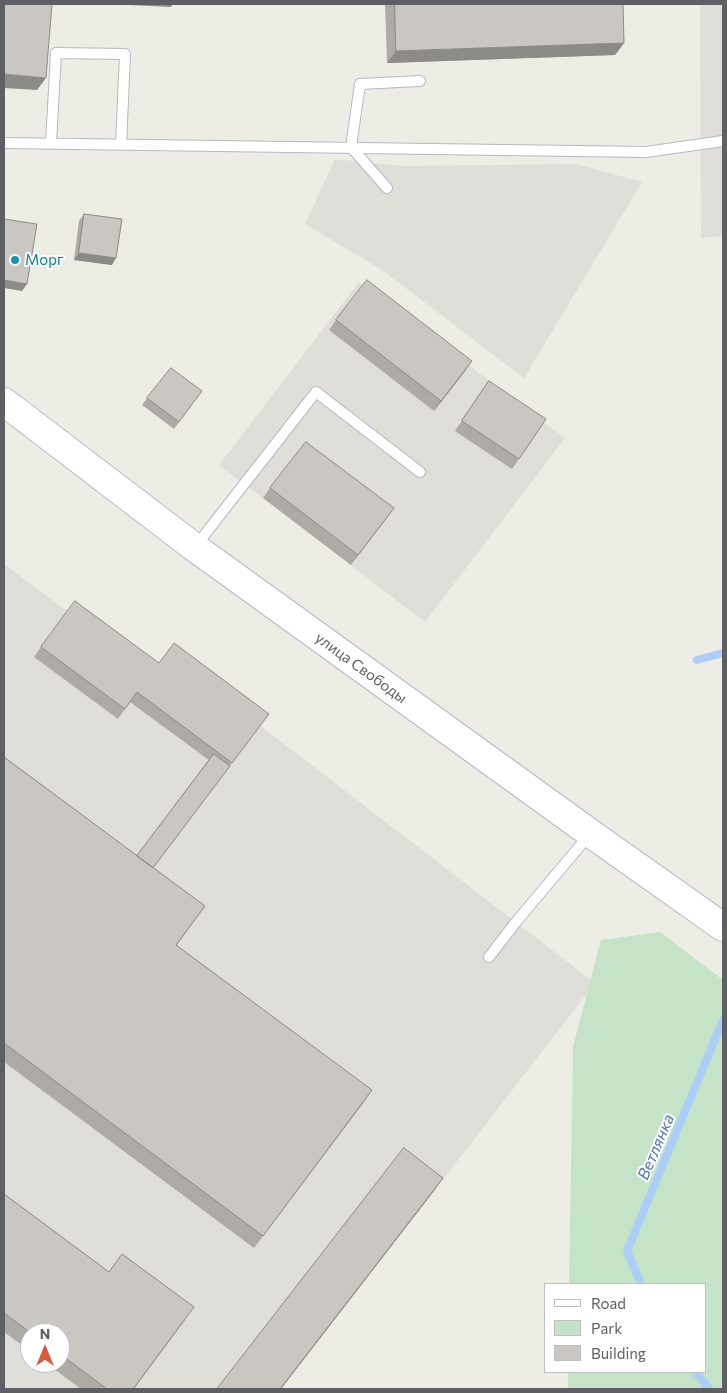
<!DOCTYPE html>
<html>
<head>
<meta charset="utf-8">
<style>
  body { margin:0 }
  #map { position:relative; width:727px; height:1393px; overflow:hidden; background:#eeede5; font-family:Commissioner,sans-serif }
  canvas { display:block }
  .frame { position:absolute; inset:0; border:5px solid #5d5f64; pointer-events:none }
  .legend { position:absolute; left:544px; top:1283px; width:162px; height:90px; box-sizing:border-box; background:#fff; border:1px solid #bebfc1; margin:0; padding:6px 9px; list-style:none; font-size:15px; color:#5d5f64 }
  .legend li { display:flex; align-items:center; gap:10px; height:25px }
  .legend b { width:25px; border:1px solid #bebfc1 }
  .north { position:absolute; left:20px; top:1323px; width:50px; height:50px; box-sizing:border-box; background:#fff; border:1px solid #bebfc1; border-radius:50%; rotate:0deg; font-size:14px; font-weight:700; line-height:20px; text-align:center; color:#5d5f64 }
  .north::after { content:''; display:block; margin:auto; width:18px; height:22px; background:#db593e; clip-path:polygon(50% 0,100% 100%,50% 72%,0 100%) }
</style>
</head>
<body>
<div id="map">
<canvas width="727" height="1393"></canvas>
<div class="frame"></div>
<ul class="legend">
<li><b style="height:6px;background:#fff"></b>Road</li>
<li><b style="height:14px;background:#c4e3c7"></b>Park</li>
<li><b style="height:14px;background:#cac7c2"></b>Building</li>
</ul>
<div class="north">N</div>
</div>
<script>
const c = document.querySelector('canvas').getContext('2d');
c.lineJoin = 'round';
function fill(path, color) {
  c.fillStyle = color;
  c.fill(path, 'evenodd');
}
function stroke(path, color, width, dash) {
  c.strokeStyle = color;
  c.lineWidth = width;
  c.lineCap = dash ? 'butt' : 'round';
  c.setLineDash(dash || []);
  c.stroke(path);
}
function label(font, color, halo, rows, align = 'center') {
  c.font = font + ' Commissioner,sans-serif';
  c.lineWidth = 4;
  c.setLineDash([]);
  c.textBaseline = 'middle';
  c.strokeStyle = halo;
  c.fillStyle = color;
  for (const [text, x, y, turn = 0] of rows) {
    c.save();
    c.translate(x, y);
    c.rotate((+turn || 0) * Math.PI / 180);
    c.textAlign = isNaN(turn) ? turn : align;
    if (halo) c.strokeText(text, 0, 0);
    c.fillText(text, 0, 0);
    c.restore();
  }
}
const industrial = new Path2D(`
  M700,4H723V236L701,238Z
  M335,159L402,166L576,164L642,182L524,378L382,270L305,224Z
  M359,282L565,438L425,622L219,465Z
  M4,564L151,673L166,653L595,983L281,1389H4ZM30,1333H60V1363H30Z`);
const green = new Path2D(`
  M660,932L723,980V1389H568V1372H706V1284H569L573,1047L601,940Z`);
const stream = new Path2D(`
  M697,660L723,653
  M641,1284L627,1251L723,1020
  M696,1372L709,1389`);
const lane = new Path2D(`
  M4,143L646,152L723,141
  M51,143L56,53L125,54L121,145
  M387,188L351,147L360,84L420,81
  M195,547L316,392L420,472
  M489,957L516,922L590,834`);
const secondary = new Path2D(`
  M4,402L194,547L590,833L723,927`);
const wall = new Path2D(`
  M385,4H623L624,43L615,55L387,63Z
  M84,214L112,265L74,260L79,221Z
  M336,320L465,371L434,411L329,330Z
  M489,381L546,419L512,469L455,431Z
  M202,391L174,429L142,405L147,398Z
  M270,488L387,518L351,565L263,498Z
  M41,647L159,663L261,724L153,868L205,906L177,945L363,1103L254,1248L4,1062V757L137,856L209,760L130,702L118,719L34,657Z
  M4,1194L109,1272L185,1320L134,1389H81L46,1363H60V1333H30V1351L4,1332Z`);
const shadedWall = new Path2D(`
  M107,4H173L171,7Z
  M624,43L615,55L387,63L396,51Z
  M4,74L46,78L37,90L4,88Z
  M79,253L116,258L112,265L74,260Z
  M4,280L27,284L22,291L4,288Z
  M472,361L465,371L434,411L441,401Z
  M372,1090L363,1103L254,1248L263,1236Z
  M443,1178L434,1191L281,1389H280Z`);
const building = new Path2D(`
  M4,4H52L46,78L4,74Z
  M395,4H623L624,43L396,51Z
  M84,214L122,219L116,258L79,253Z
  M4,219L37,224L27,284L4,280Z
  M367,280L472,361L441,401L336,320Z
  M171,368L202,391L179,422L147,398Z
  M489,381L546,419L519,459L462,421Z
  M306,442L394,508L358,555L270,488Z
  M75,601L159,663L174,643L269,714L232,763L137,692L125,709L41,647Z
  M214,754L230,766L153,868L137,856Z
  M4,757L205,906L176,945L372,1090L263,1236L4,1043Z
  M404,1148L443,1178L280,1389H217Z
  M4,1194L109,1272L122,1254L194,1307L133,1389H107L60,1354V1333H31L4,1313Z`);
const markers = [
  [15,260,5,"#0f9aa8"]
];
const cultureNames = [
  ["Морг",25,260]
];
const streetNames = [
  ["улица Свободы",361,668,36]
];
const waterNames = [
  ["Ветлянка",656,1147,-67]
];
fill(industrial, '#e0ded9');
fill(green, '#c4e3c7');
stroke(stream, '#abcff8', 8);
stroke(lane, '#b7b9be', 12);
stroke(secondary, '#b8bac0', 30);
stroke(lane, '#fff', 10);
stroke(secondary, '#fff', 28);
fill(wall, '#aeaba7');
fill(shadedWall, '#8d8b88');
fill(building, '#cac7c2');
stroke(building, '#8d8b88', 1);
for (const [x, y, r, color] of markers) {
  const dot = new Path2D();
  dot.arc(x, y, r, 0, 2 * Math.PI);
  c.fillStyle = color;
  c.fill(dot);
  stroke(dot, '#fff', 2);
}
label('15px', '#0d838f', '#fff', cultureNames, 'left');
label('15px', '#5d5f64', '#fff', streetNames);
label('italic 16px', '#4c74b2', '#fff', waterNames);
</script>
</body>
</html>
